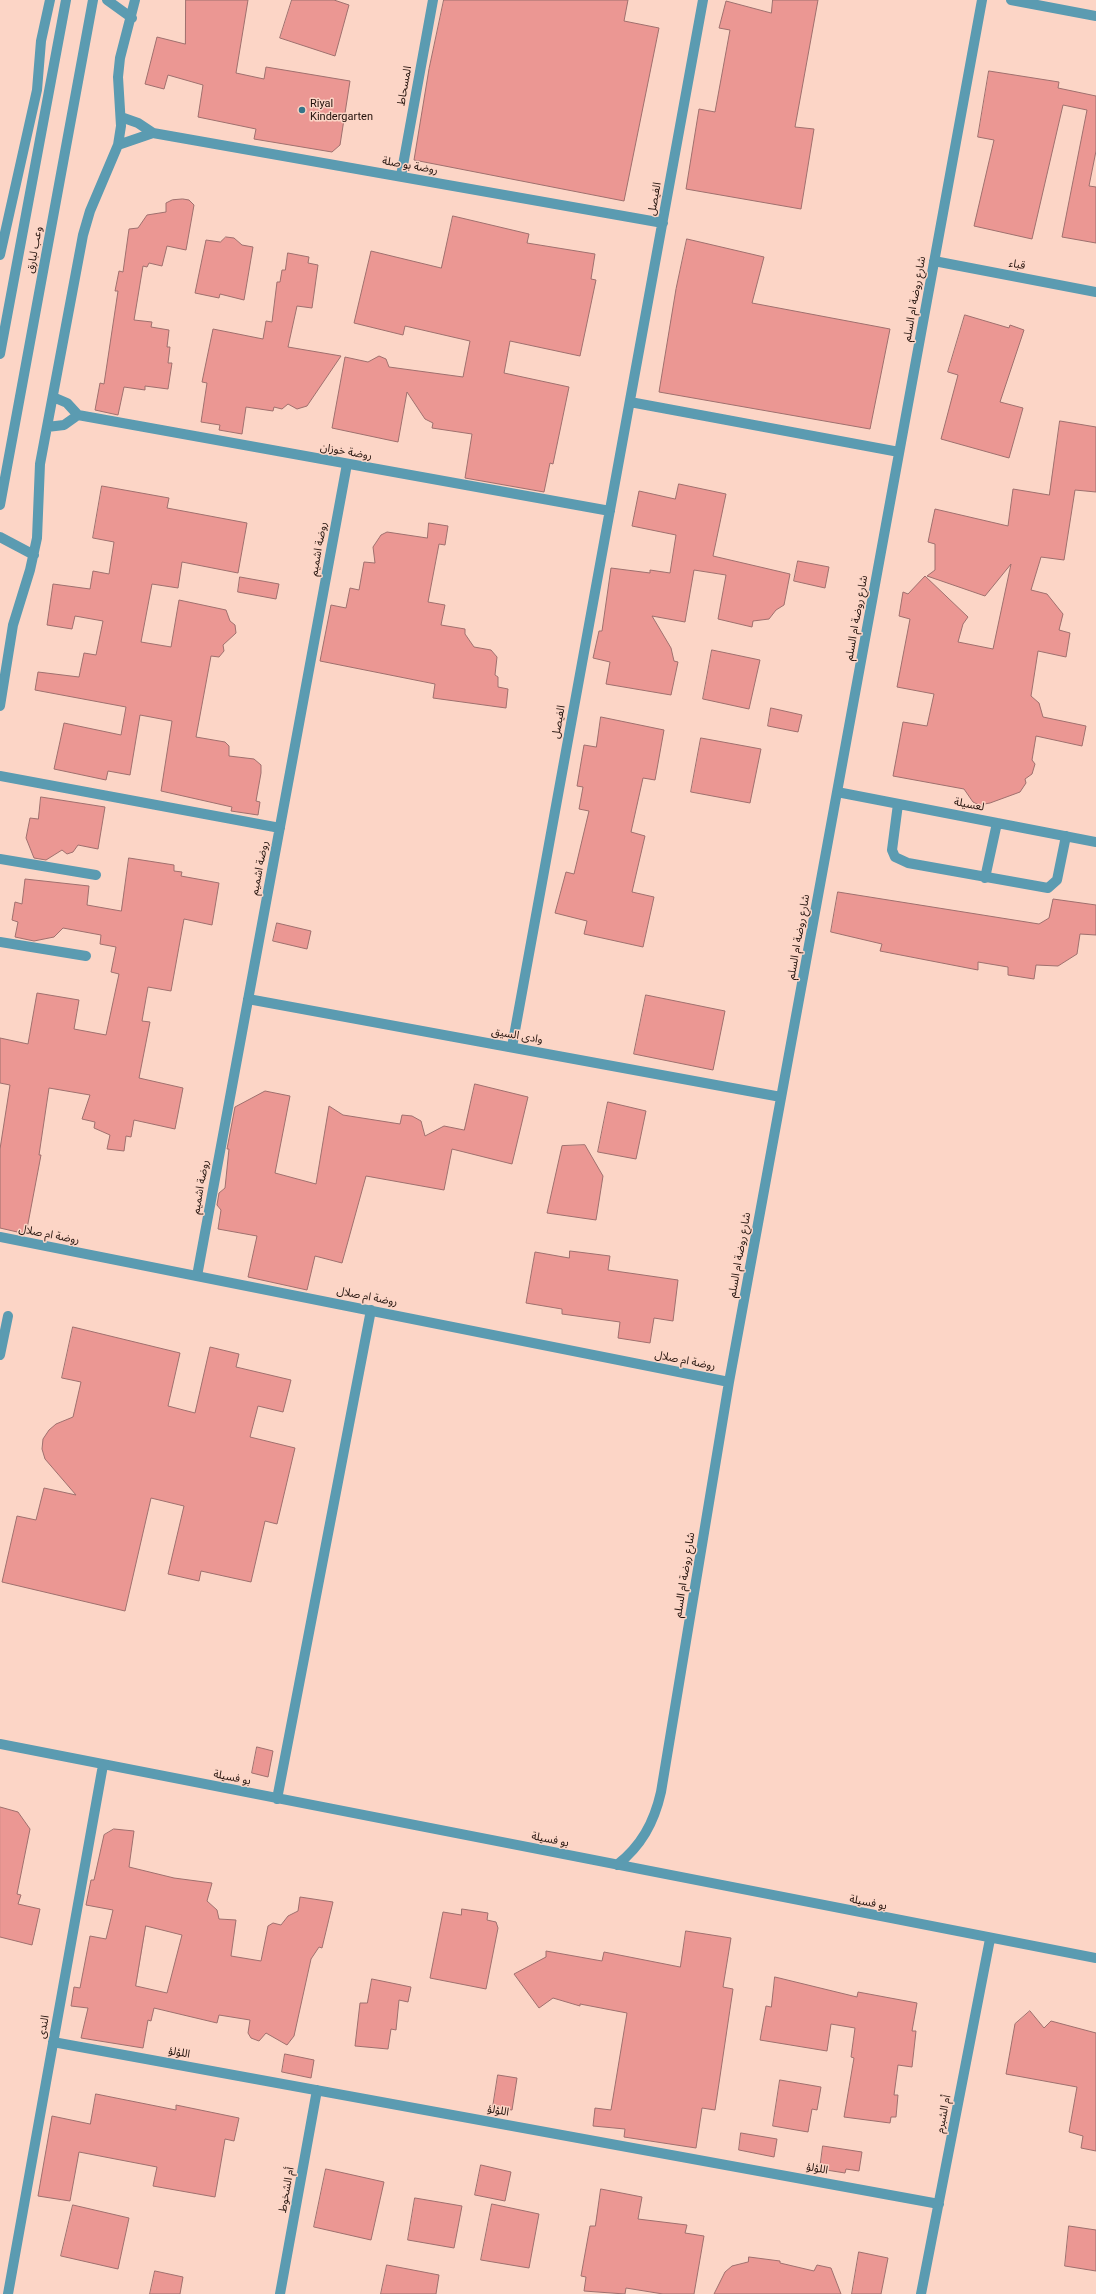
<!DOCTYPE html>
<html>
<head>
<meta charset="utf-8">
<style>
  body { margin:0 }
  canvas { display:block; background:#fcd5c6 }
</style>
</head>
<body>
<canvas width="1096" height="2294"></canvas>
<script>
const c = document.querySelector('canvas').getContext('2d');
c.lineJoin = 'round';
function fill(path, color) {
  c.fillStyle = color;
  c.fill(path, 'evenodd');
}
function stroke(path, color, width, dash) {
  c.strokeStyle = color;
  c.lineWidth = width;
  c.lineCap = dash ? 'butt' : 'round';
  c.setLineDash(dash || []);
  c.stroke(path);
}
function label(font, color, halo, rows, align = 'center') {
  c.font = font + ' Roboto,"Noto Sans Arabic",sans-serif';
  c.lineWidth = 3;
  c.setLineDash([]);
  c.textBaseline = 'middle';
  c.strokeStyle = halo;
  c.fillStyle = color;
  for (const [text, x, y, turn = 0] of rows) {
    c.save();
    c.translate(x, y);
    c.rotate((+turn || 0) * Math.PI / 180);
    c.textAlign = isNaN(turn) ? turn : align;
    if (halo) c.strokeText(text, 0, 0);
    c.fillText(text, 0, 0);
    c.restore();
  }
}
const building = new Path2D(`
  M186,0H248L236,73L264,79L266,67L350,81L340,145L332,152L254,139L256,129L198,117L203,85L168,75L164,89L145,84L157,37L185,44Z
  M292,0H334L349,5L335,56L280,38Z
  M444,0H628L624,21L659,28L624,201L414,160L429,69Z
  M773,0H818L795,127L814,129L801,209L686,189L699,109L715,112L730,30L719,28L726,1L771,13Z
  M989,71L1059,82L1058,88L1096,96V151L1089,186L1096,187V243L1062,237L1087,110L1063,105L1032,239L974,226L994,140L978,137Z
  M183,199L189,200L194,205L186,250L167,246L162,266L149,263L147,267L143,266L134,320L152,322L151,327L169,330L167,347H170L168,363H172L168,389L145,386V390L124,387L118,415L95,410L100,383L104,384L118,291H115L119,271L123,272L129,229L138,228L147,215L166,212V203L172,200Z
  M453,216L529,234L527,243L595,254L591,279L596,280L580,356L510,341L504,373L569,387L553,464L550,463L544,492L465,478L472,434L432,428L433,423L425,419L407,392L398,442L332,428L345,357L368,362L379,356L386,359L389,367L463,377L470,341L405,326L403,335L354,323L371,251L441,268Z
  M226,237L234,238L242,245L253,247L244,300L220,294L219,298L195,293L206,240L220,242Z
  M687,239L764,257L752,303L890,329L870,429L659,392L676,289Z
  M288,253L309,257L308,263L318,265L312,308L297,306L288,347L341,356L307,406L297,409L288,404L282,409L274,407L273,411L246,407L242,434L219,430L220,425L201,422L207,383L202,382L213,329L263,339L266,321L272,322L277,282H280L282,270H285Z
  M965,315L1009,328L1010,325L1024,330L1000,402L1023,408L1009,458L941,439L958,375L948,372Z
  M1060,421L1096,427V492L1075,490L1064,560L1041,557L1031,590L1047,594L1063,614L1059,630L1070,633L1066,657L1038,651L1031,696L1039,703L1043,717L1086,726L1082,746L1036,736L1032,760L1035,764L1032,774L1025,779L1026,783L1020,792L990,803L979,805L973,802L964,789L893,776L903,722L927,726L934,694L897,687L910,619L899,616L903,592L908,594L925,576L968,617L963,624L958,642L993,649L1011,564L985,596L927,576L935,570V544L928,542L935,509L1008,526L1013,489L1049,495Z
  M679,484L726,494L713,556L790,574L784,605L776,610L769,619L753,621L752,627L718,619L726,575L694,570L685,622L652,616L671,648L674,661L678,662L671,695L606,684L610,662L593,658L599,631H602L611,568L650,573V570L670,573L676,535L632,526L639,491L675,499Z
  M102,486L169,498L167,508L247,523L238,573L182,562L178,588L152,584L141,642L171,647L179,600L226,610L230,621L235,625L236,633L223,645L224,651L219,657L211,656L196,737L225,742L229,746V756L254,759L261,765V773L256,801L260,802L258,815L231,811L232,807L161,791L172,721L140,715L130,775L108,771L106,780L54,769L64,723L121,735L126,707L35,690L38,672L79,677L84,653L96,655L103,621L75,616L72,629L47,625L53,584L90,589L93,571L109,574L114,542L93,538Z
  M429,523L448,526L445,545L439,544L428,602L445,605L441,625L465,629V634L474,647L491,650L497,657L495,675L498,677V687L508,689L506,708L433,698L435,684L320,661L331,605L346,608L350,588L359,590L364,562L375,563L373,547L381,535L387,532L427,538Z
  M798,561L829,567L825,588L794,581Z
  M240,577L279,584L276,599L238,592Z
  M712,650L760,660L749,709L703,699Z
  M771,708L802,715L798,732L768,726Z
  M601,717L664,730L655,780L643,778L631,832L645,836L632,892L654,897L643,947L584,934L587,921L555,913L566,872L574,874L589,811L579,809L583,787L577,786L584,745L596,747Z
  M701,738L761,749L750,803L691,792Z
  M41,797L105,807L98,849L78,845L73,852L67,854L62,850L46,860L34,858L26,838L30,818L38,819Z
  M129,858L174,865V871L182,872L181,876L219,883L212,925L184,919L171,991L148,987L142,1021L150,1022L139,1078L183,1088L175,1129L134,1120L131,1137L126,1136L124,1151L107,1149L110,1135L94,1128L95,1122L82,1119L90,1095L49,1088L39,1155H41L26,1234L0,1228V1149L10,1085L0,1083V1038L28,1044L37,993L79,1000L74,1029L106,1035L119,974L111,972L116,947L100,944L101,935L63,928L54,937L34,941L15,937L18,922L12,920L15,902L22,904L25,879L89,886L87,905L121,911Z
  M838,892L1039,924L1049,918L1053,899L1096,905V935L1080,934L1077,954L1058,966L1036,965L1034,979L1008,975V967L978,962V970L880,951L882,944L831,932Z
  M277,923L311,931L307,949L273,941Z
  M646,995L725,1011L713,1070L634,1054Z
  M475,1084L528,1097L512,1164L452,1149L444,1190L366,1176L342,1263L315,1256L307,1290L248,1277L257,1236L218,1229L221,1210L217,1205L219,1193L225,1188L229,1149H227L235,1107L265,1091L290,1096L275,1173L316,1184L329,1106L343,1115L400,1124L402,1115L412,1116L421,1121L425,1136L444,1126L464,1130Z
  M608,1102L646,1111L636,1159L598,1152Z
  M585,1145L603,1176L596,1220L547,1213L562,1146Z
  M570,1251L610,1256L608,1270L678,1280L673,1321L654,1318L650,1343L618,1338L620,1322L562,1314V1309L526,1303L535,1252L569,1258Z
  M73,1327L180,1353L168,1406L195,1413L210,1347L239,1354L236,1367L291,1380L283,1412L258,1406L250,1437L295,1448L277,1524L265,1521L251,1582L201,1571L199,1581L168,1574L184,1506L151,1498L125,1611L2,1582L17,1516L36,1520L44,1488L76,1495L45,1459L42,1449L43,1439L49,1430L56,1424L73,1417L81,1382L62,1378Z
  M257,1747L273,1751L268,1777L252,1773Z
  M0,1807L18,1812L30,1829L17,1894L21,1895L18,1904L40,1909L32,1945L0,1937Z
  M114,1829L134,1831L129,1867L174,1878L212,1883L207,1901L217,1910L219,1919L236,1920L231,1956L261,1961L268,1926L273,1923L281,1925L288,1916L298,1911L300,1897L333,1902L322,1948L319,1947L311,1959L294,2036L287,2045L266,2033L259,2041L251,2038L248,2033L250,2020L219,2015L217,2023L154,2008L151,2021L148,2020L143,2048L81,2038L88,2008L71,2006L74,1987L80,1988L90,1936L106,1939L113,1910L86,1905L91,1880H94L104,1835ZM146,1926L182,1935L167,1993L136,1986Z
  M462,1909L488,1913L487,1920L496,1922L498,1928L486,1989L430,1978L443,1912L461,1915Z
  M686,1931L731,1938L723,1987L733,1989L715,2110L702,2108L696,2148L624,2137L625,2129L593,2126L595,2108L611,2110L627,2013L580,2004V2006L553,1998L539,2008L514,1974L546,1957V1951L602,1961L604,1952L680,1967Z
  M775,1977L857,1997L858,1992L917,2003L912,2031H916L912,2067L898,2065L894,2095H898L896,2117H891L890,2123L844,2117L854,2058L851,2057L855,2028L831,2024L827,2051L760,2040L766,2006L771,2007Z
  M372,1979L411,1987L408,2002L399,2000L396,2030L391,2029L388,2049L355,2046L360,2003H367Z
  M1030,2011L1044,2028L1051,2021L1096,2033V2151L1081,2148L1083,2136L1069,2132L1077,2087L1006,2074L1015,2024Z
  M285,2054L314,2060L311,2078L282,2072Z
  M498,2075L517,2078L512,2110L493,2107Z
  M780,2080L821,2087L817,2110L812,2109L808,2132L773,2126Z
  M96,2094L176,2110V2105L239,2118L234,2141L225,2139L215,2197L153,2186L157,2167L79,2152L70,2201L38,2196L52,2116L90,2124Z
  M741,2133L777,2139L774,2157L739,2150Z
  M823,2146L862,2152L859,2171L846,2169L845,2173L820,2169Z
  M481,2165L511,2172L505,2201L475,2195Z
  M326,2169L384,2182L371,2240L314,2227Z
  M601,2189L642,2197L638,2219L687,2225L685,2233L704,2236L694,2294H663L626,2288L625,2294L584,2291L586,2277L581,2276L590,2226H595Z
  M415,2198L462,2206L454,2248L408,2240Z
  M492,2204L539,2214L529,2268L481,2260Z
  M73,2205L129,2218L118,2269L61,2256Z
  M1069,2226L1096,2230V2271L1065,2266Z
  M859,2252L888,2258L881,2294H852Z
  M749,2257L780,2261V2263L814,2271L817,2265L831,2268L841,2294H714L725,2272L732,2266L748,2262Z
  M387,2265L439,2275L436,2294H381Z
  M155,2271L183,2277L180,2294H150Z`);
const minor = new Path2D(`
  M107,0L132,18
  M1011,0L1096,16
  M121,117L138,123L153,133L663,223
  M118,145L153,133
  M401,176L433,0
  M0,255L37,90L41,41L50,0
  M934,261L1096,292
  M0,354L66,0
  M53,397L67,403L78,415
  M630,402L899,452
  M78,415L610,511
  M47,427L64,425L78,415
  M0,505L93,0
  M0,537L34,555
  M0,706L13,625L30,570L37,538L40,464L83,235L90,211L118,145L121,126L118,77L120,58L135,0
  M0,776L280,828
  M837,792L1096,842
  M898,804L892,850L895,857L908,863L1048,888L1057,880L1066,836
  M0,859L96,875
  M985,878L997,823
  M0,942L86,956
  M248,999L781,1097
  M512,1047L703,0
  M0,1237L729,1382
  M197,1276L347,464
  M0,1355L8,1316
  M0,1744L1096,1958
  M277,1799L371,1310
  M617,1865C641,1846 654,1823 661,1792L729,1382L982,0
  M53,2042L939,2204
  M8,2294L103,1765
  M280,2294L317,2090
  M921,2294L990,1939`);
const markers = [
  [302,110,4,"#36758a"]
];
const streetNames = [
  ["المسحاط",405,86,-80],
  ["روضة بو صلة",410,166,10],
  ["الفيصل",655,199,-80],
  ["وعب لبارق",35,250,-80],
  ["قباء",1017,265,11],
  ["شارع روضة ام السلم",915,299,-80],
  ["روضة خوزان",346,452,10],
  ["روضة اشميم",319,549,-80],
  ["شارع روضة ام السلم",857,618,-80],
  ["الفيصل",559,722,-80],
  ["لعسيلة",969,805,11],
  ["روضة اشميم",260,868,-79],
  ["شارع روضة ام السلم",799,937,-80],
  ["وادى السيق",517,1036,10],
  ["روضة اشميم",201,1187,-80],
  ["روضة ام صلال",49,1235,11],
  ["شارع روضة ام السلم",740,1255,-80],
  ["روضة ام صلال",367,1297,11],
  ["روضة ام صلال",685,1361,11],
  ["شارع روضة ام السلم",685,1575,-81],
  ["بو فسيلة",232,1778,11],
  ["بو فسيلة",550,1840,11],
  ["بو فسيلة",868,1903,11],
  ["الندى",44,2027,-80],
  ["اللؤلؤ",179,2053,10],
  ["اللؤلؤ",498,2111,10],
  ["أم الشبرم",944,2114,-79],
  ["اللؤلؤ",817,2169,10],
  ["أم الشخوط",287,2190,-80]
];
const poiNames = [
  ["Riyal",310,104],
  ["Kindergarten",310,117]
];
fill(building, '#eb9793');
stroke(building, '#9f706e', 1);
stroke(minor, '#5b9bb1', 10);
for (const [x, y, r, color] of markers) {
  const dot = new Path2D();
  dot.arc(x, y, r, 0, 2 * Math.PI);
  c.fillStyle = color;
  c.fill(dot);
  stroke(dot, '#fcd5c6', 1.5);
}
label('11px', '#22110b', '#fcd5c6', streetNames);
label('11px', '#22110b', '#fcd5c6', poiNames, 'left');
</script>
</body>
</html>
